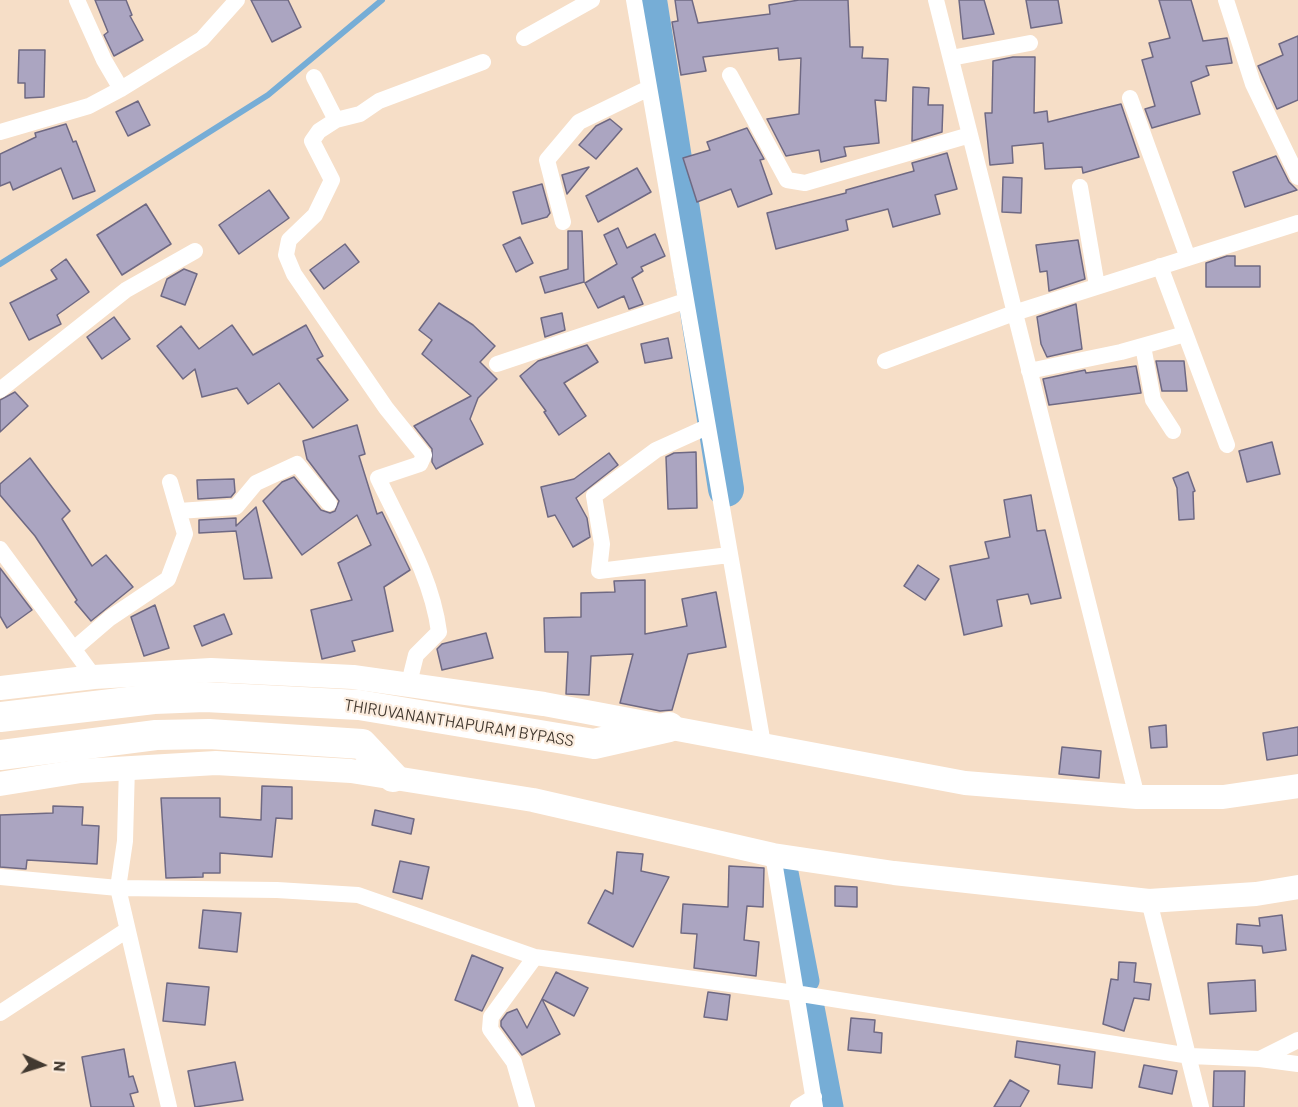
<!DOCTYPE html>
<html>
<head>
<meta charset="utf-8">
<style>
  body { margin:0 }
  #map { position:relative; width:1298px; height:1107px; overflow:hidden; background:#f6dec7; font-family:Barlow,sans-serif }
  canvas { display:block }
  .north { position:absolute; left:12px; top:1035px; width:60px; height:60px; -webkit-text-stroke:4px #fceddf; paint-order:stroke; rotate:94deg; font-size:16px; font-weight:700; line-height:24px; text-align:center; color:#423930 }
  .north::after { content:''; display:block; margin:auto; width:21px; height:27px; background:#423930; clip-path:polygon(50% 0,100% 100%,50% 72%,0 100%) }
</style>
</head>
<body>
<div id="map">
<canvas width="1298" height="1107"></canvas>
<div class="north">N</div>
</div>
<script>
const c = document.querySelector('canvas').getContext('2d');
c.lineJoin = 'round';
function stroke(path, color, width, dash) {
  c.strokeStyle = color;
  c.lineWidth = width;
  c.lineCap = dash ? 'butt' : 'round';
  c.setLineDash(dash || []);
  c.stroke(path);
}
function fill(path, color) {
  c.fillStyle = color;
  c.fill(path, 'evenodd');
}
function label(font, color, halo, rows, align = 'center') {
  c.font = font + ' Barlow,sans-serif';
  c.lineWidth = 4.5;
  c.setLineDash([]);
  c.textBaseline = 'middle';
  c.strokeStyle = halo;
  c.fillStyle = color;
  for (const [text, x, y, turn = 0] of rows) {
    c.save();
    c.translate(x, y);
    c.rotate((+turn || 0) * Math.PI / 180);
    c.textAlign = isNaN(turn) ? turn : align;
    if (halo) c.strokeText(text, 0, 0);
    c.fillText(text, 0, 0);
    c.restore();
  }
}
const stream = new Path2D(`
  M0,264L268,95L382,0`);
const canal = new Path2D(`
  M787,867L809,981
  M814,1007L833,1107`);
const river = new Path2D(`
  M649,0L726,489`);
const building = new Path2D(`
  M95,0H126L132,15L130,16L143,40L114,56L104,35L108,32Z
  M251,0H288L301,27L272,42Z
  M675,0H692L698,23L770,14L769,5L799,0H848L850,47H863L862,58L888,59L886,101L875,100L879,143L844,147L846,156L821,162L819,150L786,156L767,119L799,114L801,58L779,60L778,48L703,57L706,71L681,75L672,22L678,21Z
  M959,0H984L994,34L963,39Z
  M1026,0H1058L1062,23L1031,28Z
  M1159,0H1191L1203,41L1227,38L1232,63L1206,66L1209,75L1191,82L1200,114L1152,128L1145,109L1155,106L1142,60L1153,57L1149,43L1170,38Z
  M1298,36V100L1277,109L1258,66L1283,55L1279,44Z
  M19,50H45L44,97L25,98V83H18Z
  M1013,57H1035L1034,113L1047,111L1048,122L1121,104L1139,157L1083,173L1082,167L1045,169L1043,143L1012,146L1013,163L990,165L985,113H992L993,61Z
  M913,87L929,88L928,105H943L942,132L912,141Z
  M138,101L150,125L128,136L116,112Z
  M610,119L622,129L596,159L579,145L596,126Z
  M66,124L73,142L76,141L95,191L73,199L61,168L13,190L10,182L0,186V154L36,137L35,133Z
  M747,128L764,159L760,160L772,194L738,207L731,189L697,202L683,158L710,150L707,142Z
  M947,153L957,189L935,195L940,214L893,227L888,209L846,220L848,230L776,249L767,213L846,193V190L914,171L912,163Z
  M1276,156L1289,182L1297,190L1245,207L1233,172Z
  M589,167L585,172L567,194L562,175Z
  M637,168L651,192L598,222L586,196Z
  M1003,177L1022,178L1021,213L1002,212Z
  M542,184L550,213L547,217L522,224L513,192Z
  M269,190L289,218L239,254L219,225Z
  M146,204L171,244L122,275L97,235Z
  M618,228L627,248L655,234L665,256L641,267L643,271L632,278L643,304L629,309L624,296L598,308L585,283L617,264L604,235Z
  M568,231H582L584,282L545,293L540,277L568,269Z
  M520,237L533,263L516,272L503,245Z
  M1078,240L1085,279L1049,291L1047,271L1040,272L1036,245Z
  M345,244L359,262L324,289L310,270Z
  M1227,256H1235V266H1260V287H1206V263Z
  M66,259L89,292L57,315L61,324L29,340L10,303L57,279L51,270Z
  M184,269L197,274L185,305L161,296L167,279Z
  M439,303L473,325L495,346L480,362L497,379L478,398L470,419L483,444L436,469L432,462V449L414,426L471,396L422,354L432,340L419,330Z
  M1076,304L1082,349L1047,357L1041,344L1037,317Z
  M562,313L565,330L545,337L541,318Z
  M114,317L130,339L102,359L87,337Z
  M232,325L253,355L306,325L323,356L317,359L348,400L313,428L279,383L248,404L237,388L202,397L195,369L183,379L157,346L181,326L199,349Z
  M668,338L672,358L645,363L641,344Z
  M587,345L598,362L564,383L586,416L559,435L544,412L546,411L520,376L538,361Z
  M1156,361H1184L1187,391H1162Z
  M1136,366L1141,393L1049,405L1043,379L1085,370L1086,373Z
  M15,392L28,406L0,432V400Z
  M357,425L365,454L359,456L377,514L382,512L410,570L384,587L393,631L352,641L355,651L322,659L311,610L352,600L338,563L371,545L357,515L302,555L263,501L282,482L294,477L321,510L330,513L335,511L339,501L307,459L303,441Z
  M1272,442L1280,474L1247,482L1239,451Z
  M696,452L697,508L668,509L666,457L674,453Z
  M609,453L618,465L576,498L587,518L590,537L573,547L555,515L548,517L541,487L574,479Z
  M30,458L70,511L62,519L92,566L106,555L133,587L91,621L75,602L77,600L35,536L0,495V484Z
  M1188,472L1195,491L1193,492L1194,519L1179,520L1177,488L1173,478Z
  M234,479L235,492L231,497L198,499L197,480Z
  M1031,495L1037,531L1045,530L1061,598L1031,604L1028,594L997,600L1002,626L964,635L950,566L989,558L985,542L1010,537L1004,500Z
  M256,507L272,578L244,579L236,531L199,533V520L236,518V526Z
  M918,565L939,579L925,600L904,586Z
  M0,568L32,610L7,628L0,616Z
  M645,580V634L687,626L682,599L716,592L726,647L688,654L672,710L660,711L620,703L633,654L591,656L589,695L566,694L568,652H545L544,618L581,617V593L615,592L614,581Z
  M155,605L169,648L144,656L131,617Z
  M224,614L232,634L202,646L194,626Z
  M486,633L493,658L442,670L437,649L442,644Z
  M1166,725L1167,747L1151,748L1149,727Z
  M1298,727V755L1267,760L1263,733Z
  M1062,747L1101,751L1099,778L1059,774Z
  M262,786L292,787V819L276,818L272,857L220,853V873H203V877L166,878L161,798H220V817L261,820Z
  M53,806L83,807L82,825L99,826L97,864L27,860L26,869L0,867V815L53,813Z
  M375,810L414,819L411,834L372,825Z
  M617,852L643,854L641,871L669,877L633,947L588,923L605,890L613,894Z
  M400,861L429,867L422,899L393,892Z
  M729,866L764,868L763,907L747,906L744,940L759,942L756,976L694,968L697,934L681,933L683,904L728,907Z
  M835,886L857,887V907L835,906Z
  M203,910L241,913L237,952L199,948Z
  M1282,915L1286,950L1263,953L1262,946L1236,944L1237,924L1260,926L1259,918Z
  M472,955L503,968L482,1011L455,1000Z
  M1119,962L1136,963L1134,982L1151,984L1149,1000L1134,998L1124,1031L1103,1024L1111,979L1118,980Z
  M556,972L588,988L574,1016L542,999Z
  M1255,980L1256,1011L1210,1014L1208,983Z
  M167,983L209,987L205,1025L163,1021Z
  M708,992L730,995L727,1020L704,1017Z
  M542,999L560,1034L522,1055L501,1026V1021L507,1013L517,1009L527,1028Z
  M851,1018L875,1020L874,1032L882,1033L881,1053L848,1050Z
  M1017,1041L1095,1052L1092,1088L1058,1084L1060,1065L1015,1057Z
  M124,1049L129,1077L133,1076L138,1092L130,1094L134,1107H91L82,1057Z
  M235,1062L243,1100L195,1107L188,1071Z
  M1144,1065L1177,1071L1172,1094L1139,1087Z
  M1214,1071H1245L1244,1107H1213Z
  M1010,1080L1029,1091L1020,1107H994Z`);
const street = new Path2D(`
  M77,0L104,60L121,89
  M634,0L763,744
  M936,0L1137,797
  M1226,0L1253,84L1298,177
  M524,38L592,0
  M951,58L1030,43
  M730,75L787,180L805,183L970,135
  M314,77L336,120L319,131L312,141L332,180L315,215L289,240L286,255L294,274L386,408L424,455L420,464L378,478C401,527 432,577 439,632L416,655L409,683
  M1130,98L1188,258
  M336,120L360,114L379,101L483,62
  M0,132L89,106L121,89L202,39L237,0
  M1080,187L1097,286
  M563,222L547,160L579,122L649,88
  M1160,266L1227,445
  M1143,346L1153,400L1173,431
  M885,361L1014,313L1298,223
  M497,364L685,301
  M1029,371L1121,352L1185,334
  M0,390L126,290L195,251
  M707,427L656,450L594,496L602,544L599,571L729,555
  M179,511L236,507L256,483L297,464L329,503
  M0,549L94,677
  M75,648L110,618L168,579L185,534L170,482
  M127,766L125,841L118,888L169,1107
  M773,855L815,1107
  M0,877L118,888L277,890L358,895L535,957L795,993L1190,1056L1260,1059L1298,1064
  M1149,901L1201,1107
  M0,1013L127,930
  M1260,1059L1298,1040
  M527,1107L514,1062L490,1029L491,1017L535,957
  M798,1107L814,1097`);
const secondary = new Path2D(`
  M0,688L94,677L211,670L353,677L544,704L965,783L1137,797H1223L1298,786
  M0,784L81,771L216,763L351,771L533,800L773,855L894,873L1149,901L1256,894L1298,887`);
const highway = new Path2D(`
  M0,717L154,699L205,697L359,705L594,744L669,727
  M0,755L156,735L209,734L362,744L393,777`);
const streetNames = [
  ["THIRUVANANTHAPURAM BYPASS",459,723,9]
];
stroke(stream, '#76add6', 6);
stroke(canal, '#76add6', 21);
stroke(river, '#76add6', 36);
fill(building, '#aba5c1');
stroke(building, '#6f6983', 1.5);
stroke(street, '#fff', 16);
stroke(secondary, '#fff', 24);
stroke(highway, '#fff', 30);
label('16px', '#423930', '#fceddf', streetNames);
</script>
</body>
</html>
